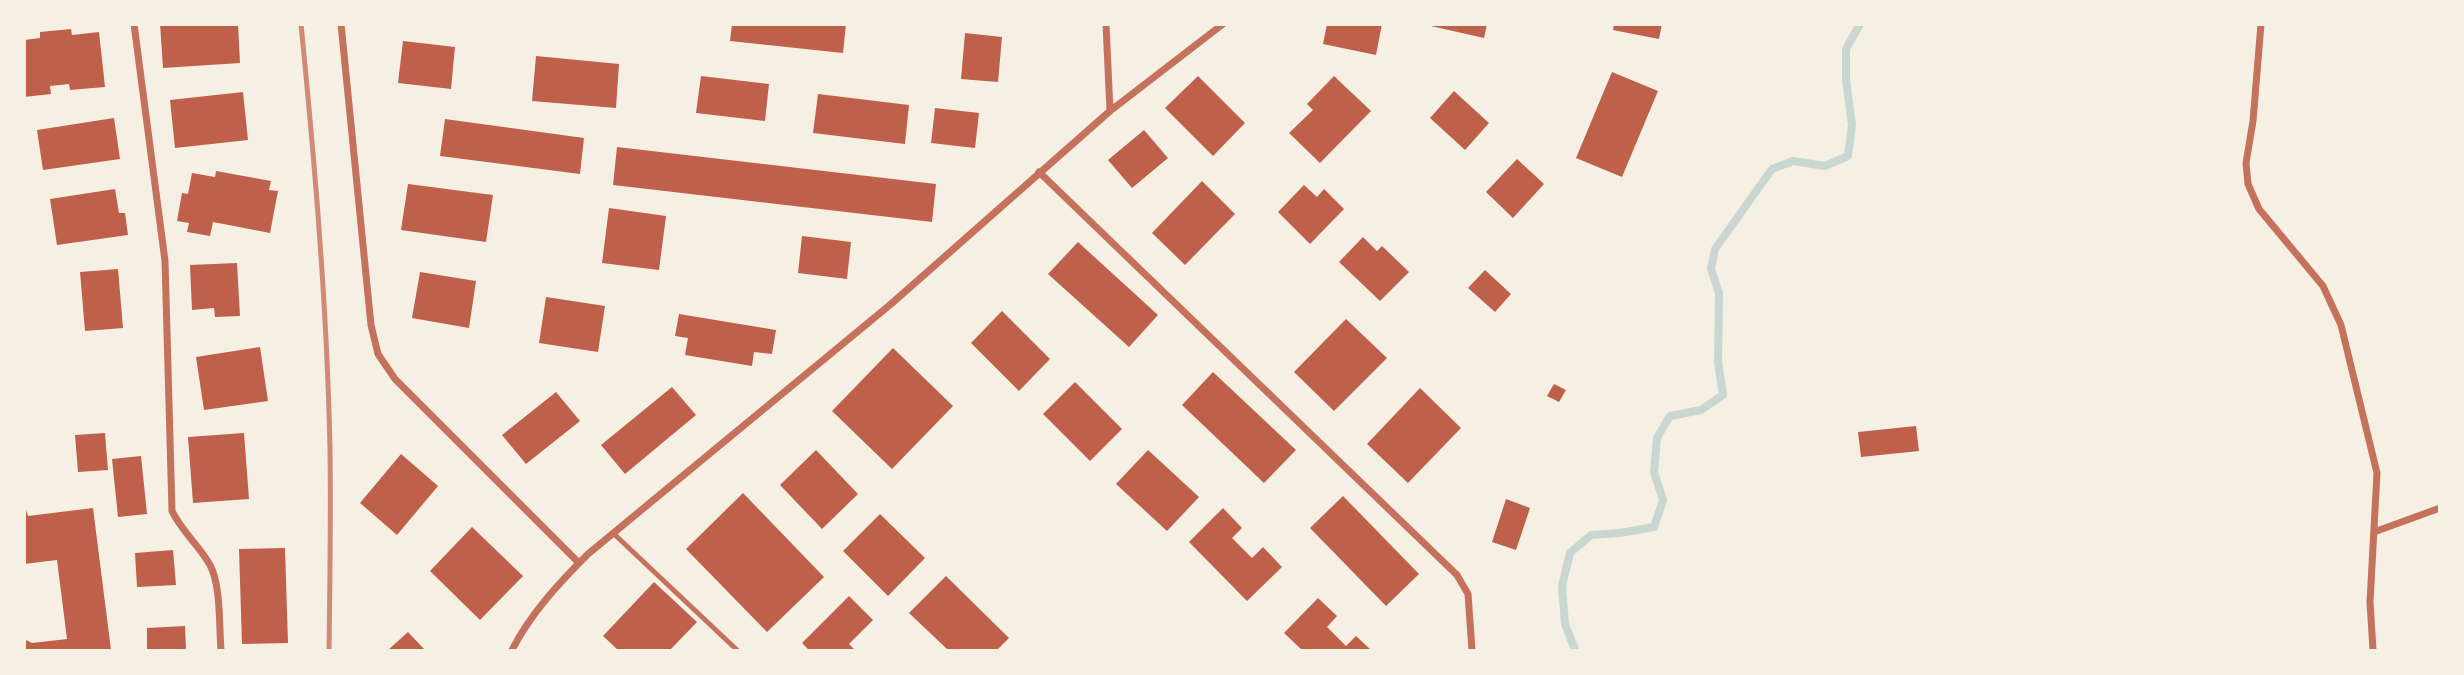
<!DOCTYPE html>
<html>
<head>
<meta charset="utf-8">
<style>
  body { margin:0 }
  #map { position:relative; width:2464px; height:675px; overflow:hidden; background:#f6efe4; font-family:Helvetica,sans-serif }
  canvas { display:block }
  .frame { position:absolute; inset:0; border:26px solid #f6efe4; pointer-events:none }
</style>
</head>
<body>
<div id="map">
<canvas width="2464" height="675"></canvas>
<div class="frame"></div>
</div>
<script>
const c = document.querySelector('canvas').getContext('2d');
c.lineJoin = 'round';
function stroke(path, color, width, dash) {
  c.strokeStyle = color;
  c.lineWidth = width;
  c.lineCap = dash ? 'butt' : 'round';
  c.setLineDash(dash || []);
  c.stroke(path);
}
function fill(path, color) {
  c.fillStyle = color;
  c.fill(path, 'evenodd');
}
const stream = new Path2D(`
  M1575,650L1565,624L1562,586L1570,553L1591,535L1620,533L1654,527L1663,500L1654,472L1657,438L1670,416L1701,410L1723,395L1718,362L1719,293L1711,269L1715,249L1772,169L1793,161L1825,166L1848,156L1852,125L1846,80V49L1860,24`);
const building = new Path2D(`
  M160,24H238L240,63L163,68Z
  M732,24H846L843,53L730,41Z
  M1327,24H1382L1376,55L1323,44Z
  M1422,24H1487L1484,38Z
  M1614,24H1662L1659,39L1613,30Z
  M71,29L72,35L99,32L105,87L70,90L69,84L50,86L51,94L24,97V40L40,38V32Z
  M965,33L1002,37L998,82L961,79Z
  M403,41L455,47L451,89L398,83Z
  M536,56L619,64L616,108L532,101Z
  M1612,72L1658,91L1622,177L1576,158Z
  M701,76L769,84L765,121L696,113Z
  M1198,76L1245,123L1213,156L1165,108Z
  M1334,76L1371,111L1320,163L1289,133L1313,110L1307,104Z
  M1454,91L1489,123L1465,150L1430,118Z
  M243,92L248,140L175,148L170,100Z
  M818,94L909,105L905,144L813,133Z
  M935,108L979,113L975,148L931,143Z
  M114,118L120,159L43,170L37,130Z
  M445,119L584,138L580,174L440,156Z
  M1144,130L1168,158L1132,188L1108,160Z
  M617,147L936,184L932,222L613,185Z
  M1517,159L1544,184L1513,218L1486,192Z
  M216,171L271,181L269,190L278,191L270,233L213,222L210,236L187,232L189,223L177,221L182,193L188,194L192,173L215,177Z
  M1202,181L1235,214L1185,265L1152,233Z
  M408,184L493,195L486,242L401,230Z
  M1304,185L1317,197L1324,189L1344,209L1310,244L1278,212Z
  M115,189L119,213H125L128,235L57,245L50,199Z
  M609,208L666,216L659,270L602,263Z
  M802,236L851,242L847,279L798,273Z
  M1363,237L1377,251L1382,246L1409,272L1380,301L1339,262Z
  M1078,242L1158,315L1129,347L1048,274Z
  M237,263L240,316L215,317L214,308L192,310L190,265Z
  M118,269L123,328L85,331L80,272Z
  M1485,270L1511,294L1495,312L1468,288Z
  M420,272L476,281L469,328L412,318Z
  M546,297L605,306L598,352L539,343Z
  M1002,311L1050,359L1019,391L971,343Z
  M679,314L776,330L772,354L754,352L752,366L685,355L688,338L675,336Z
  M1346,319L1387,358L1334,411L1294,372Z
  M260,347L268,401L204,410L196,357Z
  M893,348L953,406L892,469L832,411Z
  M1213,372L1296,450L1264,483L1182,405Z
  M1075,382L1122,429L1090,461L1043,414Z
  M1554,384L1566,390L1559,402L1547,396Z
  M672,387L696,415L625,474L601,445Z
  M1420,388L1461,428L1408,483L1367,444Z
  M556,392L580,421L526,464L502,435Z
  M1916,426L1919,451L1861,457L1858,432Z
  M105,433L108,470L78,472L75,435Z
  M244,433L249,499L193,503L188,437Z
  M816,450L858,494L822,529L780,485Z
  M1148,450L1199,497L1167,531L1116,484Z
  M401,454L438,486L397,535L360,503Z
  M141,456L147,514L118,517L112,459Z
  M743,493L824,577L767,632L686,549Z
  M1343,496L1419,574L1386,606L1310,528Z
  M1506,499L1530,508L1516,550L1492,542Z
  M24,504L28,516L93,508L111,650H24V639L32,643L67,639L57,560L24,564Z
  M1223,508L1242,528L1232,538L1252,558L1263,547L1282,567L1247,601L1189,542Z
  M880,514L925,558L888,596L843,551Z
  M472,527L523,576L480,620L430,571Z
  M285,548L288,643L242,644L239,549Z
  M173,550L176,585L137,587L135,553Z
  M946,576L1009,638L997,650H948L909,613Z
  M654,582L697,622L670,650H618L603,636Z
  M849,596L873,620L849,644L855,650H809L802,643Z
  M1318,598L1337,616L1327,627L1346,646L1356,636L1371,650H1302L1284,633Z
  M185,626L186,650H147V628Z
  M408,632L425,650H388Z`);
const service = new Path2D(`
  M613,533L737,650`);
const minor = new Path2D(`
  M134,24L165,261L172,511C182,532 199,545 210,565C221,585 219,626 221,650
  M341,24L371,325L378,354L395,379L579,563
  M1106,24L1110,111
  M2261,24L2253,121L2246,163L2248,184L2259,209L2323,286L2341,325L2377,473L2370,602L2373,650
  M1039,172L1457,575L1468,594L1472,650
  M2374,532L2440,508
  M512,650C531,613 559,583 588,554L891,304L1110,111L1223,24`);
const rail = new Path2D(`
  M301,24C315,166 327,307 330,449C331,516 330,583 329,650`);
stroke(stream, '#c9d6d2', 8);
fill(building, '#bf614a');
stroke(service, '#c5725c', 5);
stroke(minor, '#c5725c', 7);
stroke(rail, '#cf8b77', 5);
</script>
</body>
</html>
